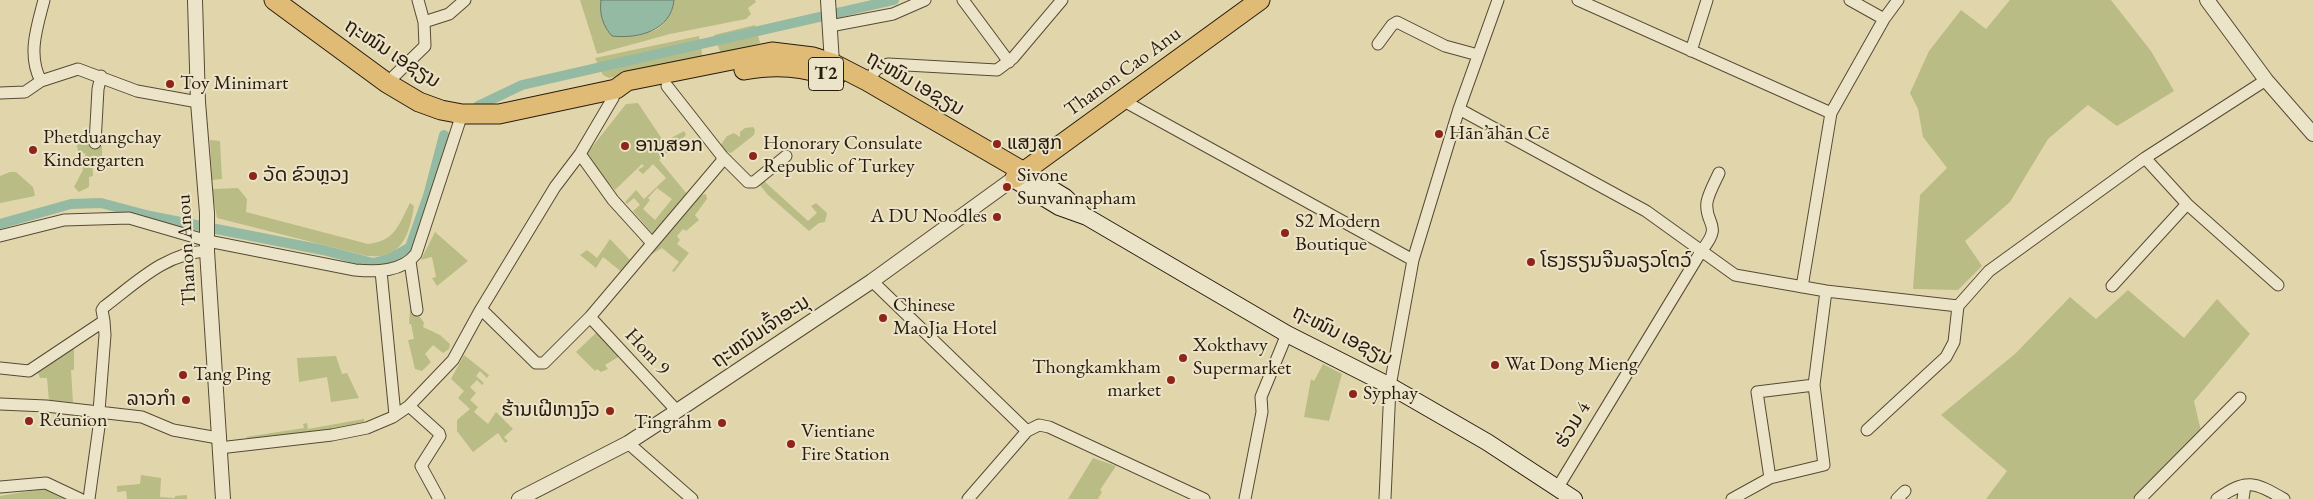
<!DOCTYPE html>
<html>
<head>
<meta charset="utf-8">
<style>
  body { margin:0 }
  canvas { display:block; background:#e1d6ab }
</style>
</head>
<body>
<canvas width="2313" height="499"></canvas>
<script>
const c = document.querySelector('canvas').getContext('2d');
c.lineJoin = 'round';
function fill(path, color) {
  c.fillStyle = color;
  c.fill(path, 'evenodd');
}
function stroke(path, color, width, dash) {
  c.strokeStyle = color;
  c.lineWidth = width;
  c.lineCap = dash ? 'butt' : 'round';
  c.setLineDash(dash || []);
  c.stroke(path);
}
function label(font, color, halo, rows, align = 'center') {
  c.font = font + ' "EB Garamond","Noto Sans Lao",serif';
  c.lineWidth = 4;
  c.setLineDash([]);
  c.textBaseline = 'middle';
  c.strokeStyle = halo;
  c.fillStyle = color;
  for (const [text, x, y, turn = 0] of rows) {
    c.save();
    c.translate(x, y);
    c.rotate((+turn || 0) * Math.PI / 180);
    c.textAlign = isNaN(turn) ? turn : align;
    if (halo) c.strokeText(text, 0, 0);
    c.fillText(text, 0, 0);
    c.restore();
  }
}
const green = new Path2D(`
  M580,0H601L600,9C611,14 634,30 645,32C662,34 672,13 674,0H755L756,2L748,8L751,14L746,19L670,34L597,54Z
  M2010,0H2111L2151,51L2174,91L2117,126L2088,105L2048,139L2010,202L1965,241L1982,266L1958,290L1913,289L1920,195L1947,168L1923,137L1918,109L1910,93L1929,51L1961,10L1986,29Z
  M755,25L760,43L721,54L714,35Z
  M699,36L703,59L609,78L603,75L595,58Z
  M638,103L664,142L684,131L686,135L659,160L687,194L653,234L633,211L640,205L634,198L627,204L625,202L636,190L644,199L666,178L653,164L643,174L638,170L644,166L642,164L615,190L585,156L626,104ZM657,188L672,199L655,220L643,209L650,200L648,198Z
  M753,127L755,130L754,135L731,153L724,151L720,146L727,136L734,133L740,137V132L745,128Z
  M89,140L93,146H102V158L92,159L93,176L89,177V187L79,192L74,187L83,170L82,162L86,154L78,151L76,142Z
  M210,140L220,141L222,179L212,180Z
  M10,172H16L33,187L35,196L0,203V176Z
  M755,179L764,181L808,221L817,213L811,206L816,203L827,213L825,222L819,223L809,231L768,195Z
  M238,188L247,199L246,212L368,244C395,241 398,226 410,203L414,206C411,224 407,247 387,255C382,257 373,256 367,256L217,218L212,189Z
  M706,194L707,199L695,215L699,220L686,231L683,229L677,236L680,240L677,244L689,253L674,272L672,271L679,262L662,248L652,254L650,252L701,195Z
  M435,232L468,261L437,286L432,278L436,277L432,257L421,260Z
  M610,239L632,262L623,273L603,257L596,268L580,255L587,250L597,258Z
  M2128,290L2184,338L2217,299L2250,334L2194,401L2201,431L2132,499H1986L2007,471L1941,415L2016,353L2070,297L2096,319Z
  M410,310L420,317L424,323L423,327L440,335L450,344L449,349L443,353L433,345L425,354L431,362L422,371L415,369L408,340L414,339L411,324H409Z
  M597,332L620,356L605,365L608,369L601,372L597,369L595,371L576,352Z
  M74,343V370H71L73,402L49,401L47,378H40L37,370Z
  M464,355L489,375L487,378L480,371L476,376L484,383L482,385L477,380L470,387L476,393L470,400L478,407L474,412L488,424L496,412L513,429L504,437L508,441L505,443L498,433L473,452L457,431V420L470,409L458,398L464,391L451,379Z
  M336,356L342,374L347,373L359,398L331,402L327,377L299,382L297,358Z
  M1323,364L1342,374L1329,421L1304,417L1311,379L1314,381Z
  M364,419L365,423L313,434L253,441L246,437L304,428L303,424L307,423L308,429Z
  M1093,458L1116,466L1100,490L1102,492L1098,499H1068Z
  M141,475L161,478L160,497L175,498V496L187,495V499H127L126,491L117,492V486L140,484Z
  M48,488L68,499H0V496Z`);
const water = new Path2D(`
  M601,0H674C671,31 638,39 612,36C603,26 599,14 601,0Z`);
const canal = new Path2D(`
  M478,106L522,85L894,0
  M0,224L71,204L101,203L150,216L323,250L373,263L390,259L410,247L428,196L444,135`);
const minor = new Path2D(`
  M963,0L1009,62
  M1578,0L1831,113
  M1850,0L1884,19
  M424,22L449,14L465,0
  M830,26L893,14L925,0
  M1378,44L1392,25L1397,22L1445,46L1478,55
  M1691,51L1707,0
  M41,81C27,55 37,27 44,0
  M867,81L877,69L888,64L997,70L1013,58L1062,0
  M387,83L425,46L424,22L418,0
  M0,93L25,92L41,81L78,69L137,91L198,102
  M1122,100L1413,260
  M1459,109L1646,211L1735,275L1826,291L1958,306L1989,271L2145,158L2266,80
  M95,143L98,89L101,76
  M580,154L613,200L652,243
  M722,156L748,182H754L786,156
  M2145,158L2187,204L2278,285
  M0,236L64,220L129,218L208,241L355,270C376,272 402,272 416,254L462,114
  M410,261L417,310
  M381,271L395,415
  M872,281L1027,431
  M2112,286L2187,204
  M1802,287L1831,113L1884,19L1898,0
  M481,309L536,363H544L590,317L722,161V156L667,86
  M590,317L677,411
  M0,368L29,371L104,321L102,310L104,307C136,283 165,253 207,251
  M0,404L46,406L142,417L173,430L218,438
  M409,406L439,433L440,436L421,466L439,499
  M99,411L105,335L104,321
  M1867,430L1946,357L1954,342L1958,306
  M628,443L692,499
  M219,448L332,435L367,428L393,417L409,406L453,360L481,309L555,187L580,154L613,98L616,89
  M1770,478L1757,392L1814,385
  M0,487L46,483L80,499
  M1558,487L1702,250C1724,223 1704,225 1707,202C1709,192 1715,182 1719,173
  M89,499L101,412
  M968,499L1027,431L1039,425L1049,427L1204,499
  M1245,499L1262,412L1261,397L1287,334
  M1385,499L1390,386L1413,260L1459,109L1498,0
  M1732,499L1770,478L1824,465L1814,385L1826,291
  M1897,499L1905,491
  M2140,499L2240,398
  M2217,499C2247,478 2254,482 2284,499
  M2243,499L2245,485`);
const tertiary = new Path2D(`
  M195,0L198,102L207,213V251L223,499
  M828,0L832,63
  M2207,0L2266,80L2313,134
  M519,499L628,443L677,411L872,281L1013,179`);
const secondary = new Path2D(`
  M1024,172L1065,197L1081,212
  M1013,179L1059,207L1087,217L1287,334L1390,386L1487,442L1574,499`);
const primary = new Path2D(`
  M274,0L387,83L419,102L441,110L462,114H499L616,89L627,81L772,52L813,57L832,63L867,81L1024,172
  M744,70C776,64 804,66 835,78
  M1015,178L1260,0`);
const markers = [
  [170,84,5,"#8f2418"],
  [1439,134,5,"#8f2418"],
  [997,144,5,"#8f2418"],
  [625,146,5,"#8f2418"],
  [33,150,5,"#8f2418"],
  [753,156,5,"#8f2418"],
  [253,176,5,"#8f2418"],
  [1007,187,5,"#8f2418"],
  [997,217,5,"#8f2418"],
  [1285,233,5,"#8f2418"],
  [1531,262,5,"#8f2418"],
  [883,318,5,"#8f2418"],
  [1183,358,5,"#8f2418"],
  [1495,365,5,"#8f2418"],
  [183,375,5,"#8f2418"],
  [1171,380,5,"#8f2418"],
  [1353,394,5,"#8f2418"],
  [186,400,5,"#8f2418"],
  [610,411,5,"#8f2418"],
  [29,421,5,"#8f2418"],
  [722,423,5,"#8f2418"],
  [791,444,5,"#8f2418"]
];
const shields = [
  [826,74,35]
];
const shieldNames = [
  ["T2",826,74]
];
const streetNames = [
  ["ຖະໜົນ ເອຊຽນ",392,54,33],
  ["Thanon Cao Anu",1123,72,-36],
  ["ຖະໜົນ ເອຊຽນ",915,84,30],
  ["Thanon Anou",187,250,-93],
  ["ຖະຫນົນເຈົ້າອະນຸ",761,332,-34],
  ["ຖະໜົນ ເອຊຽນ",1342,336,27],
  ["Hom 9",647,352,47],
  ["ຮ່ວມ 4",1573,425,-59]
];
const poiNames = [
  ["Toy Minimart",180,84],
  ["Hān’āhān Cē",1449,134],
  ["Phetduangchay",43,138],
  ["Kindergarten",43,161],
  ["Honorary Consulate",763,144],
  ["Republic of Turkey",763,167],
  ["ແສງສູກ",1007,144],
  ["ອານຸສອກ",635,146],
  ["ວັດ ຂົວຫຼວງ",263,176],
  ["Sivone",1017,176],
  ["Sunvannapham",1017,199],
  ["A DU Noodles",987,217,"right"],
  ["S2 Modern",1295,222],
  ["Boutique",1295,245],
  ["ໂຮງຮຽນຈີນລຽວໂຕວ໌",1541,262],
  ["Chinese",893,306],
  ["MaoJia Hotel",893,329],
  ["Xokthavy",1193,346],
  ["Supermarket",1193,369],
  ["Wat Dong Mieng",1505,365],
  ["Thongkamkham",1161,368,"right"],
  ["market",1161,391,"right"],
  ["Tang Ping",193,375],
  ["Syphay",1363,394],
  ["ລາວກໍາ",176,400,"right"],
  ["ຮ້ານເຝີຫາງງົວ",600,411,"right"],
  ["Réunion",39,421],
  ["Tingrahm",712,423,"right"],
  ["Vientiane",801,432],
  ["Fire Station",801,455]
];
fill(green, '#b9bc84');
fill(water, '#95baa4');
stroke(water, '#6a7b68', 1);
stroke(canal, '#95baa4', 10);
stroke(minor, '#574a35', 13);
stroke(tertiary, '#574a35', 16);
stroke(secondary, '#291c0e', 18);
stroke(primary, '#291c0e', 21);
stroke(minor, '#ece4c8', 11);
stroke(tertiary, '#ece4c8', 14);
stroke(secondary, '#ece4c8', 16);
stroke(primary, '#e0bb76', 19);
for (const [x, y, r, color] of markers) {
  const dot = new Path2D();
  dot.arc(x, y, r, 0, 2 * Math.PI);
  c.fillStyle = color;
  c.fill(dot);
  stroke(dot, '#ece4c8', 2);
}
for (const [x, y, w] of shields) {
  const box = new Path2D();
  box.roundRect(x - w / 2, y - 16.5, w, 33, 4);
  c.fillStyle = '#ece4c8';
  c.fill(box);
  stroke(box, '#291c0e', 1);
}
label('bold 19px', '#291c0e', null, shieldNames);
label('20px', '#291c0e', '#ece4c8', streetNames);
label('20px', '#291c0e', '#ece4c8', poiNames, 'left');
</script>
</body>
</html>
